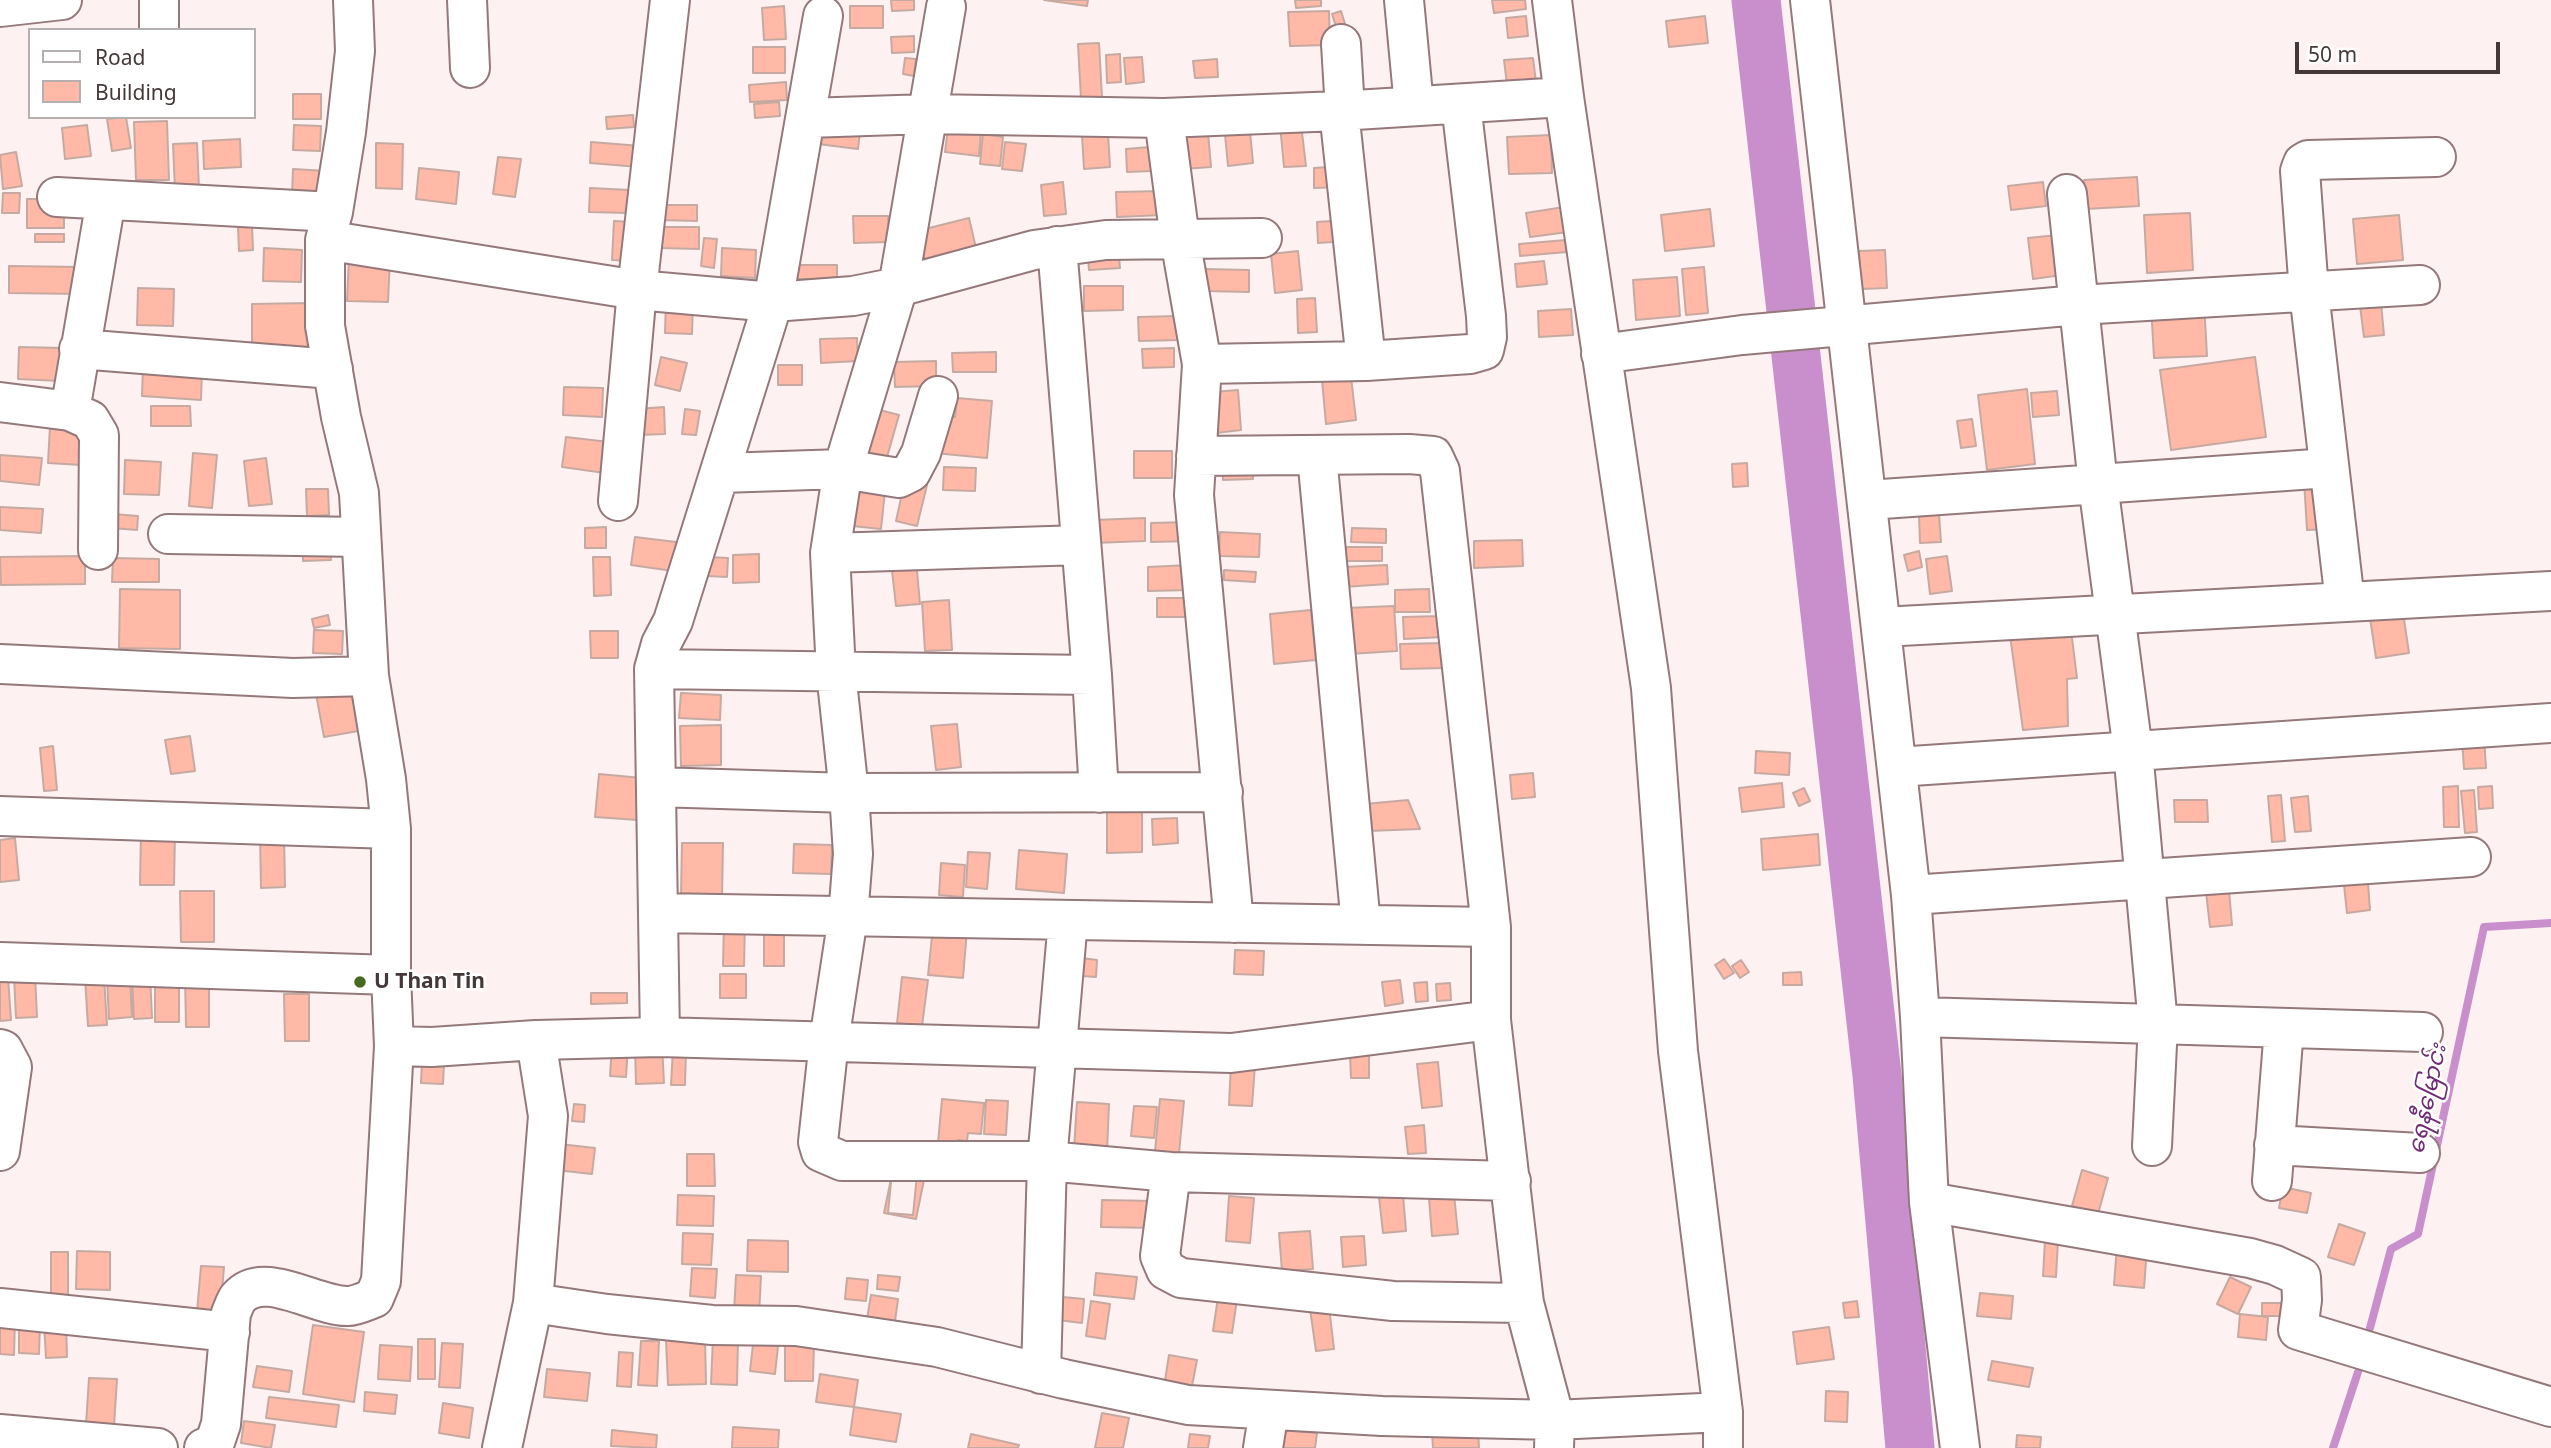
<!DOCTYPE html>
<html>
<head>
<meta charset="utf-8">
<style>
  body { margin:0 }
  #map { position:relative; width:2551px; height:1448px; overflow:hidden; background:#fef1f2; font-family:"Noto Sans",sans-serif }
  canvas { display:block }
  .legend { position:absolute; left:28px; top:28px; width:228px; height:91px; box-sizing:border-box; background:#fff; border:2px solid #b5afb0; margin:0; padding:9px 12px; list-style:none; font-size:21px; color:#453839 }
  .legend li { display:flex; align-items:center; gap:14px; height:35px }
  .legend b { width:35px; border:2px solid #b5afb0 }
  .scale { position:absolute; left:2295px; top:42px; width:205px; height:32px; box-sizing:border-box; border:4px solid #453839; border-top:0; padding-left:9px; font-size:21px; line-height:24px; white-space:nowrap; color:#453839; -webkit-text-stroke:5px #fff; paint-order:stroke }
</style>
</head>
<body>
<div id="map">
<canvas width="2551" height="1448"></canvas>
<ul class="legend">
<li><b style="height:9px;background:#fff"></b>Road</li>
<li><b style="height:19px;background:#ffb9a6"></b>Building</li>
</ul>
<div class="scale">50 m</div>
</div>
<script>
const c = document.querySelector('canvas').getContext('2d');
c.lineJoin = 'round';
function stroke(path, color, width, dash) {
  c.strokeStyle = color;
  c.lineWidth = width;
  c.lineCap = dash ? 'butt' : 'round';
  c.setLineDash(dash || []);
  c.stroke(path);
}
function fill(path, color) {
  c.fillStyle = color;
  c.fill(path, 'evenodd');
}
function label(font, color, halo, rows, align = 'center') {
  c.font = font + ' "Noto Sans","Noto Sans Myanmar",sans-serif';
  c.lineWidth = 5;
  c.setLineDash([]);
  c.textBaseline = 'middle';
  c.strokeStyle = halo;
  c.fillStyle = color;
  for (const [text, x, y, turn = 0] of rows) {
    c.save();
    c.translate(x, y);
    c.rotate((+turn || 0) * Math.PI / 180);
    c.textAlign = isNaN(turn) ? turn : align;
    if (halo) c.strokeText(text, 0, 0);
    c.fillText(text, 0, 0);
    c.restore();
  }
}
const stream = new Path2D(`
  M2370,1328L2391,1249L2418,1234L2484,927L2551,923
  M2333,1448L2358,1372`);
const river = new Path2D(`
  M1756,0L1877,1075L1910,1448`);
const building = new Path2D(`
  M891,0H914V10L892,11Z
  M1044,0H1088L1087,6Z
  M1295,0H1321V6L1296,8Z
  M1492,0H1525L1526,9L1494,13Z
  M784,6L786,39L764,40L762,8Z
  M850,6H883V28H850Z
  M1329,11L1330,45L1290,46L1288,12Z
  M1341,11L1346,27L1337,30L1332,14Z
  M1526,16L1528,36L1508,38L1506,18Z
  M1705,16L1708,43L1669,47L1666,21Z
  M914,36V52L892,53L891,37Z
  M1099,43L1102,97L1081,99L1078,44Z
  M753,47H785V73H753Z
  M1120,54L1121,82L1107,83L1106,55Z
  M1142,57L1144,82L1126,84L1124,58Z
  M905,58L916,59L914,76L903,74Z
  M1533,58L1536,82L1507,85L1504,60Z
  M1217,59L1218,77L1195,78L1193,61Z
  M786,82L787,100L750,102L749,85Z
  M293,94H321V119H293Z
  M779,102L780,116L755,118L754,104Z
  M633,115L634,127L607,129L606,117Z
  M126,117L131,148L112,151L107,119Z
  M1107,117L1110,167L1084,169L1081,119Z
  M821,119L861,124L858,149L818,144Z
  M167,121L169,180H136L134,122Z
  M1207,121L1211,167L1184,169L1180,123Z
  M1249,121L1253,163L1228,166L1224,124Z
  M1301,124L1306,166L1284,167L1280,125Z
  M87,125L91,156L65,159L62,128Z
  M294,125L321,126L320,151L293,150Z
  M948,128L981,130L979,156L945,152Z
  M983,134L1003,137L1000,166L980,164Z
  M1551,135L1552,173L1509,174L1507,137Z
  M240,139L241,167L204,169L203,141Z
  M591,142L641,146L639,167L590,163Z
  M1005,142L1026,144L1022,171L1002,169Z
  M197,143L199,189L175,190L173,144Z
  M376,143L403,144L402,189L376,188Z
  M1150,147L1151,171L1127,172L1126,149Z
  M16,152L22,186L3,189L0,155Z
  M498,157L521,159L515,197L493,194Z
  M1343,166V187L1314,188V168Z
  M419,168L459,172L456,204L416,199Z
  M293,169L326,171L325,197L292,196Z
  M2137,177L2139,206L2086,209L2084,180Z
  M1063,182L1066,214L1044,216L1041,185Z
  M2043,182L2046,206L2011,210L2008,186Z
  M590,188L630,190L628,213L589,212Z
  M1163,191L1164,215L1117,217L1116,192Z
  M3,193H20L19,213H2Z
  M27,199H64V228H27Z
  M659,205H697V221L659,220Z
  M1564,207L1568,232L1530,237L1526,213Z
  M1710,209L1714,246L1665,251L1661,215Z
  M2190,213L2193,270L2147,273L2144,215Z
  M2399,215L2403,260L2357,264L2353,219Z
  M853,216H888L889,242L854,243Z
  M969,218L976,248L925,261L917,231Z
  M1346,220L1347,241L1318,243L1317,222Z
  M614,221L633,222V261L612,260Z
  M252,226L253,250L239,251L238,227Z
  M660,227H699V249L660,248Z
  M35,234H64V242H35Z
  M2058,235L2062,275L2033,279L2028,238Z
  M704,238L717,239L714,268L701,266Z
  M1566,240L1567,252L1520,256L1519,244Z
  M1118,245L1120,268L1089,270L1087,247Z
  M264,248L302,250L301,282L263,281Z
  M722,248L756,250L755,278L721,276Z
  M1885,250L1887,288L1861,289L1859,251Z
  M1298,251L1302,290L1275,293L1271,254Z
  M349,256L390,258L388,302L347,301Z
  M1544,261L1547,284L1517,287L1515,264Z
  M794,265H837V279H794Z
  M9,266L80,267V294L9,293Z
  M1704,267L1708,313L1686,315L1682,269Z
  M1205,269L1249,270V292L1205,291Z
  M1677,277L1680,316L1636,320L1633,280Z
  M1084,286H1123V310L1084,311Z
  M138,288L174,289L173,326L137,325Z
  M1315,298L1317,332L1298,333L1297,299Z
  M666,299L693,300L692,334L665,333Z
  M2204,302L2207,356L2154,358L2151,305Z
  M310,303V347L252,348V304Z
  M2381,303L2384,335L2364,337L2360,306Z
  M1571,309L1573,335L1539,337L1538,311Z
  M1179,316L1180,340L1139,341L1138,317Z
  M857,338L858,361L821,363L820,339Z
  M19,347L62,348L61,381L18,379Z
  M1174,348V367L1143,368L1142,349Z
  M996,352V372H953L952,353Z
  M661,357L687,363L680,391L655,385Z
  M2255,357L2266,437L2171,450L2160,370Z
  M936,361V386L895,387L894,362Z
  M143,365L202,369L201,400L142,396Z
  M778,365H802V385H778Z
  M1351,377L1356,420L1326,424L1322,380Z
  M564,387L603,388L602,417L563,415Z
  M2027,389L2035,464L1987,470L1978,395Z
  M1238,390L1241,430L1216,433L1213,392Z
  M2057,391L2059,415L2033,417L2031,393Z
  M957,398L992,401L987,458L934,453L938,415L955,417Z
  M151,406H190L191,426H151Z
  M664,407L665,434L638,435L636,409Z
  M872,408L899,415L887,457L860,450Z
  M685,409L700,411L696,435L682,434Z
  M1972,419L1976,446L1961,448L1957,421Z
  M50,426L83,428L81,465L48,463Z
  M566,437L609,442L605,473L562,467Z
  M1134,451H1172V478H1134Z
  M193,453L217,455L212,508L189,506Z
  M0,455L42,458L39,485L0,481Z
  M266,458L272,504L249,506L244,461Z
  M125,460L161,462L159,495L124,494Z
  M1223,461H1252L1253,479L1223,480Z
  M1747,463L1748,486L1733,487L1732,464Z
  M944,467L976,468L975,491L943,490Z
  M848,477L886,481L881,529L843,525Z
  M905,480L927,485L917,526L896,521Z
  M2324,480L2328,529L2307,530L2304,481Z
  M306,489H328L329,515L307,516Z
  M0,507L43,509L41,533L0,530Z
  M113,514L138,516L137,530L112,528Z
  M1939,514L1941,542L1920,543L1919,515Z
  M1145,518V541L1094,543V520Z
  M1190,522V541L1151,542V523Z
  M606,527V548H585V528Z
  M1352,528L1386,529V543L1351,542Z
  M1220,532L1260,534L1259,557L1219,556Z
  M635,537L676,542L673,571L631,565Z
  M1522,540L1523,566L1474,568V541Z
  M330,545L331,560L303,561V546Z
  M1346,547H1382V561H1346Z
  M1919,551L1922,567L1908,571L1904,555Z
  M759,554V582L733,583V555Z
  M85,556V584L1,585L0,557Z
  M1947,556L1952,591L1930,594L1926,559Z
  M593,557H610L611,595L594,596Z
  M708,557L728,558L727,577L707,576Z
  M113,558L159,559V582H112Z
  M916,560L920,604L896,606L891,562Z
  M1190,565V590L1148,591V567Z
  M1387,565L1388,584L1343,587L1342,567Z
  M1224,570L1256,572L1255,582L1224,580Z
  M120,589L180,590V649L119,648Z
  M1429,589L1430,612H1395V590Z
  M1157,598H1186V617H1157Z
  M949,600L952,650L925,651L922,602Z
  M1394,606L1397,651L1349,654L1346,608Z
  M2402,606L2409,653L2376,658L2369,611Z
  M1311,610L1316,660L1274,664L1270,614Z
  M328,615L330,625L314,628L312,619Z
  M1443,616V637L1404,639L1403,617Z
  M2070,622L2077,678L2067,679L2068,726L2023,730L2009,628Z
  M314,630L343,631L342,654L313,653Z
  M590,631H618V658H591Z
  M1445,643L1446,668L1401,669L1400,644Z
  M357,687L364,730L324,737L316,694Z
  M681,693L721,695L720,720L679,718Z
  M957,724L961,767L936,770L931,726Z
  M721,725V765L681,766L680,726Z
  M190,736L195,771L171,774L165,740Z
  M2484,737L2486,768L2464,769L2462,739Z
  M53,746L57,790L44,791L40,748Z
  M1756,751L1790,753L1789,775L1755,773Z
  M1533,773L1535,797L1512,799L1510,775Z
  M599,774L642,778L638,820L595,817Z
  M1782,783L1784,807L1742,812L1739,788Z
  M2458,786L2459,827H2444L2443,787Z
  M2492,786L2493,808L2479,809L2478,787Z
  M1804,788L1810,801L1799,806L1793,793Z
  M2474,790L2477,832L2465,833L2461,791Z
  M2281,795L2285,841L2272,842L2268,796Z
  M2308,796L2311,831L2295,832L2291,798Z
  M1408,800L1420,829L1368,831L1365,804Z
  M2174,800H2207L2208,822H2175Z
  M1107,805H1142V852L1107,853Z
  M1177,818L1178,843L1153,845L1152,819Z
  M141,832L175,833L174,885H140Z
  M284,833L285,887L261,888L260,834Z
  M1818,834L1820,865L1763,870L1761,839Z
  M15,838L19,880L0,882V840Z
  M682,843H723L722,896H681Z
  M794,844L832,845L831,874L793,873Z
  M1019,850L1067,854L1064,893L1016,889Z
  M968,852L990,853L987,889L966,887Z
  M941,863L965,865L963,897L939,895Z
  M2368,883L2370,910L2347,913L2344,885Z
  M2229,890L2232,925L2210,927L2206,892Z
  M180,891H214V942H181Z
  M724,921L745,922L744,966H723Z
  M933,927L967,929L963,978L928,975Z
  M764,928H784V966H764Z
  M1235,950L1264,951L1263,975L1234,974Z
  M1082,958L1097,960L1096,977L1081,976Z
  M1724,959L1734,973L1724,979L1715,965Z
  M1741,960L1749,972L1740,978L1732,966Z
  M1801,972L1802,985H1783V973Z
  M150,974L152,1018L134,1019L132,975Z
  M720,974H746V998H720Z
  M35,975L37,1017L16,1018L14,977Z
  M185,975H209V1027H186Z
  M0,977H8L11,1020L0,1021Z
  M104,977L107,1025L88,1026L85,978Z
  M902,977L928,980L922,1026L897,1023Z
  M130,978L132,1017L109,1019L107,979Z
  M155,979H179V1022H155Z
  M1400,980L1403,1003L1385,1006L1382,982Z
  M1427,982L1428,1001L1416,1002L1414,983Z
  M1450,983L1451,1000L1437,1001L1436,984Z
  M591,993H627V1003L591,1004Z
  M284,994H309V1041H285Z
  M612,1045L628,1046L626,1077L610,1076Z
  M662,1045L664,1083L636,1084L635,1046Z
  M673,1048H686L685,1085H671Z
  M1350,1055H1369V1078H1351Z
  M422,1062L444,1063L443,1084L421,1083Z
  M1438,1062L1442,1106L1422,1108L1417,1064Z
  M1231,1064L1255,1065L1252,1106L1229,1105Z
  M942,1099L984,1103L981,1134L968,1133L967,1141L958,1140V1145L938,1143Z
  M1160,1099L1184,1101L1179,1153L1155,1151Z
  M986,1100L1008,1101L1006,1135L984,1134Z
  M1077,1102L1109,1104L1107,1151L1074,1149Z
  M574,1104L585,1105L584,1122L572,1121Z
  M1134,1106L1157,1107L1154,1138L1131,1136Z
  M1424,1125L1426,1153L1408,1154L1405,1127Z
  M559,1144L595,1148L592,1174L556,1170Z
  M687,1154H714L715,1186H687Z
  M893,1169L925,1175L916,1219L884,1213Z
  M2082,1170L2108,1178L2098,1214L2072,1206Z
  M892,1172L917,1174L913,1215L888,1213Z
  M1453,1184L1458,1234L1432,1236L1428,1186Z
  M2283,1187L2311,1193L2307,1213L2279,1208Z
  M1378,1188L1403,1195L1406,1231L1383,1233Z
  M678,1195L714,1196L713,1226L677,1225Z
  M1229,1196L1254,1198L1250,1243L1226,1241Z
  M1102,1200L1155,1201L1154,1228L1101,1227Z
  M2339,1224L2365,1233L2354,1265L2328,1257Z
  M1310,1231L1313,1269L1282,1271L1279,1233Z
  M683,1233L713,1234L711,1265L682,1264Z
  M1364,1236L1366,1265L1343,1267L1341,1237Z
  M748,1240L788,1241V1272L747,1271Z
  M2045,1240H2058L2056,1277L2043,1276Z
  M2117,1246L2147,1248L2144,1288L2114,1285Z
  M77,1251L110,1252V1290L76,1289Z
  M51,1252H68V1299H51Z
  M201,1266L224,1267L220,1314L197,1312Z
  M692,1268L717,1269L715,1298L690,1296Z
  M1096,1273L1137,1277L1134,1299L1094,1295Z
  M736,1275L761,1276L759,1315L734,1313Z
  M878,1275L900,1277L898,1291L877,1289Z
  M2230,1277L2251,1287L2238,1314L2217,1304Z
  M847,1278L868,1280L866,1301L845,1299Z
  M1220,1284L1239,1286L1232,1333L1213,1331Z
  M1980,1293L2013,1296L2011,1319L1977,1316Z
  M871,1295L898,1299L894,1329L866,1325Z
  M1052,1296L1084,1299L1082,1323L1050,1319Z
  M1091,1301L1110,1304L1105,1339L1086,1336Z
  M1857,1301L1859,1317L1845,1318L1843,1303Z
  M2262,1303H2282V1316H2262Z
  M1329,1307L1334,1349L1316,1351L1310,1309Z
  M2240,1314L2268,1317L2266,1340L2238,1337Z
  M0,1317H15L14,1355L0,1354Z
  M66,1323L67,1357L46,1358L44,1324Z
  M19,1324H40L39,1354L19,1353Z
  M313,1325L364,1332L354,1402L303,1394Z
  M1829,1327L1834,1359L1797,1364L1793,1332Z
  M713,1337L738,1338L737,1385L711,1384Z
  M705,1338L706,1384L668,1385L666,1340Z
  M418,1339H435V1379H418Z
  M641,1341H659L657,1386L638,1385Z
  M785,1342H814L813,1381H785Z
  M442,1343L463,1344L460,1388L439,1387Z
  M753,1344L778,1346L775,1374L750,1371Z
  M380,1345L412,1347L410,1381L378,1379Z
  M619,1352L633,1353L631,1387L617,1386Z
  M1169,1355L1197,1360L1191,1391L1164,1387Z
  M1992,1361L2033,1368L2029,1387L1988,1380Z
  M257,1366L292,1371L289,1392L253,1387Z
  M547,1369L590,1373L587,1401L544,1397Z
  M820,1374L858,1380L854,1407L816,1402Z
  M89,1378L117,1379L114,1426L86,1425Z
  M1826,1391L1848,1392L1847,1422L1825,1421Z
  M365,1392L397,1395L395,1414L364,1411Z
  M269,1397L339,1405L336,1427L266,1418Z
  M443,1403L473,1408L469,1438L439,1433Z
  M854,1407L901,1414L896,1442L850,1435Z
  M1102,1413L1129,1418L1123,1448H1095Z
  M244,1421L275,1425L271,1448L241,1443Z
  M733,1427L779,1430L778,1448H732Z
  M612,1430L657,1435L656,1448L611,1446Z
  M1279,1430L1317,1433L1315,1448H1278Z
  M1478,1430L1479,1448H1433L1432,1432Z
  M971,1434L1019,1445L1018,1448H968Z
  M1190,1434L1210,1436L1208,1448H1188Z
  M2017,1435L2041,1437L2040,1448H2016Z`);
const minor = new Path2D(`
  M159,0V30
  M353,0L355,51L346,132L333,212L325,240V326L341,417L359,493L369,676L386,779L391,829V975L394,1046L432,1047L536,1040L548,1116L533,1303L502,1448
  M467,0L470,68
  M1404,0L1414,106
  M1552,0L1564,97L1651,688L1678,1051L1723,1412V1448
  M1810,0L1911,895L1920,1017L1929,1202L1960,1448
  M0,7L62,0
  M946,7L898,287L843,469L830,553L836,672L849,793L853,854L848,917L829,1041L818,1142L821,1152L842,1161H1047L1171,1172L1511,1181
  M1341,44L1345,110
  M1339,111L1366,361
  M807,118L928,114L1164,118L1339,111L1564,97
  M1164,118L1180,239L1202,364L1194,495L1234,923
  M2067,194L2098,484L2133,751L2158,1024L2152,1146
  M57,197L333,212
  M325,240L637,290L773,302L853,296L898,287L1034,250L1106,240L1262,238
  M1057,246L1092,675L1099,793
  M79,349L333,369
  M1601,354L1742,335L2078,305L2420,285
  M1202,364L1366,361L1470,354L1484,350L1487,337L1486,316L1461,104
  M0,402L70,411L90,420L99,435L98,550
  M70,411L106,200
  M1196,456L1409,454L1433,456L1440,471L1491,927V1020L1524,1303L1555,1420L1554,1448
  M1317,456L1361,925
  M721,473L843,469L899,478L911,472L921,453L938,396
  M1868,500L2329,468
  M618,501L637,290L670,0
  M168,534L361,537
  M830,553L1081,545
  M2345,602L2309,292L2300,171L2303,163L2308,160L2436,157
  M1882,627L2551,591
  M0,664L293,678L369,676
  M654,669L1092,675
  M1897,767L2551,723
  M656,787L849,793L1223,792
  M0,816L391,829
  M1911,895L2471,857
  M659,913L1491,927
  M0,962L391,975
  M1920,1017L2423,1032
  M660,1037L654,669L661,644L673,621L773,302L823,16
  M536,1040L660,1037L1231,1053L1491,1020
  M0,1049L3,1050L12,1067L0,1151
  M2274,1145L2420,1153
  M1171,1172L1160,1256L1166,1270L1181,1278L1393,1301L1524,1303
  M2272,1181L2284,1028
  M1929,1202L2250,1258L2275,1265L2301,1277L2302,1300L2298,1330L2551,1407
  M533,1303L607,1314L712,1325L796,1326L937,1347L1064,1379L1188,1405L1382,1416L1555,1420L1723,1412
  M0,1308L230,1332
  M1041,1374L1047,1161L1068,920
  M0,1434L158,1448
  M204,1448L214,1445L221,1424L231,1313C233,1309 235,1302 238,1298C263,1268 316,1307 348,1306C356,1306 366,1301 374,1298L381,1281L394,1046
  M1263,1448L1269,1410`);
const markers = [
  [360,982,7,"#48691f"]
];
const poiNames = [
  ["U Than Tin",374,982]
];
const waterNames = [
  ["ရေနီမြောင်း",2428,1099,-78]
];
stroke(stream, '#c88fcc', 8);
stroke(river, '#c88fcc', 49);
fill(building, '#ffb9a6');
stroke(building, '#c6aaa2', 2);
stroke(minor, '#94787a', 42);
stroke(minor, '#fff', 38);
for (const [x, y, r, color] of markers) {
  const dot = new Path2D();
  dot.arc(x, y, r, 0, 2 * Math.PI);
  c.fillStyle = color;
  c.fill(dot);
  stroke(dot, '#fff', 2.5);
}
label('bold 21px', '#453839', '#fff', poiNames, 'left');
label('italic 23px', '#6f2b75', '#fff', waterNames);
</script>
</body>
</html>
